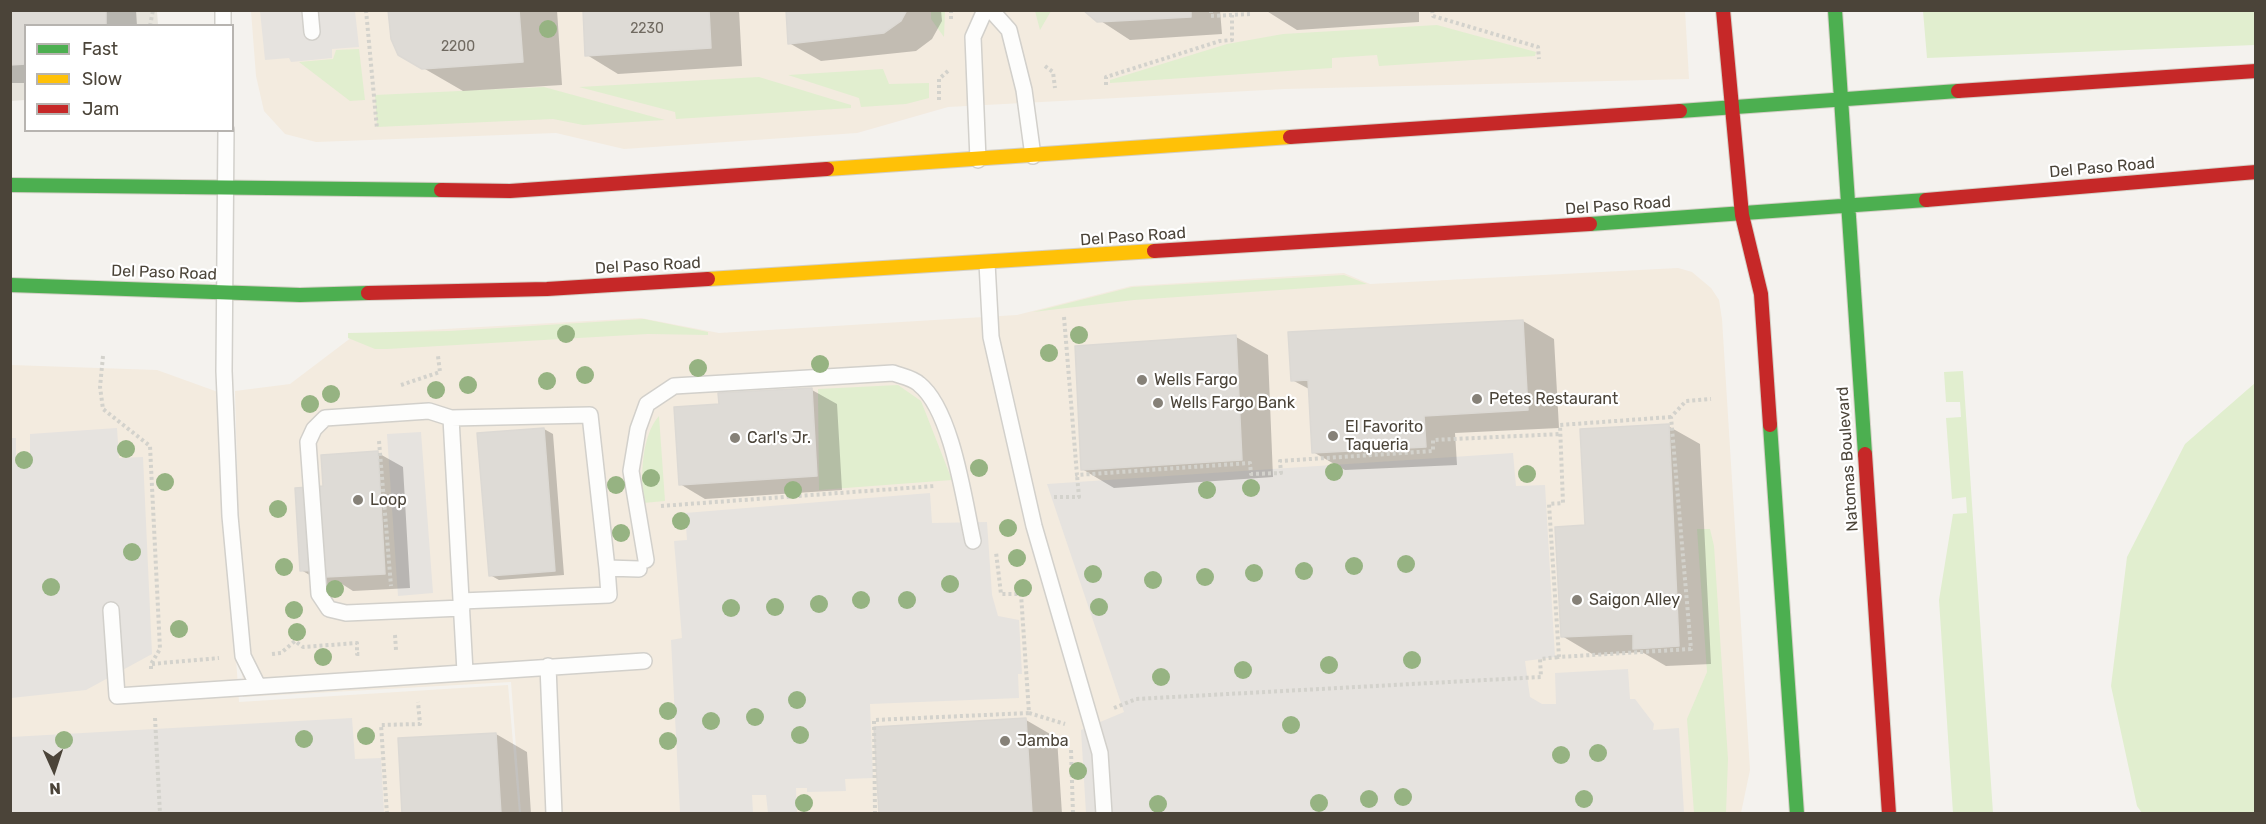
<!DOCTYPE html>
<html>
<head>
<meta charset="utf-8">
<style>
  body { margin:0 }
  #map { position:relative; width:2266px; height:824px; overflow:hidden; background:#f4f2ee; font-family:Rubik,sans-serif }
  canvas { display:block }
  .frame { position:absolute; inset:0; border:12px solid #4b4439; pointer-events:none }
  .legend { position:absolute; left:24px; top:24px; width:210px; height:108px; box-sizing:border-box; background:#fff; border:2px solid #b7b4b0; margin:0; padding:8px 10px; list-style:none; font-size:18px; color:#4b4439 }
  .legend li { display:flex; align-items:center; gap:12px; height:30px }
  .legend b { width:30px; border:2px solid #b7b4b0 }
  .north { position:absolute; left:24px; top:740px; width:60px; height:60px; -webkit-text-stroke:4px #fff; paint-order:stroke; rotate:177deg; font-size:16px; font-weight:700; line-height:24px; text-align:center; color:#4b4439 }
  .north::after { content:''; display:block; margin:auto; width:21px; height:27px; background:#4b4439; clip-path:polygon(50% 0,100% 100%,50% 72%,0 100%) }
</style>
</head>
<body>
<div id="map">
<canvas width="2266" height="824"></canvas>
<div class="frame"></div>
<ul class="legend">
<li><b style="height:8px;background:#4caf50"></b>Fast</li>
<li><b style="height:8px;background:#ffc107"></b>Slow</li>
<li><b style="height:8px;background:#c62828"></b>Jam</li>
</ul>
<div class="north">N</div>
</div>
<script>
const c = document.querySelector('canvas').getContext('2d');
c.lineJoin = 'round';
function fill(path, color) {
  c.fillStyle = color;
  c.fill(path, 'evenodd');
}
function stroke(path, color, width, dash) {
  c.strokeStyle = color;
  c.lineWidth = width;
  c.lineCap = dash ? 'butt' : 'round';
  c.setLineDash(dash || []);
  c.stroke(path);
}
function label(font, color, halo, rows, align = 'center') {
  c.font = font + ' Rubik,sans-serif';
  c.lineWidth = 4.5;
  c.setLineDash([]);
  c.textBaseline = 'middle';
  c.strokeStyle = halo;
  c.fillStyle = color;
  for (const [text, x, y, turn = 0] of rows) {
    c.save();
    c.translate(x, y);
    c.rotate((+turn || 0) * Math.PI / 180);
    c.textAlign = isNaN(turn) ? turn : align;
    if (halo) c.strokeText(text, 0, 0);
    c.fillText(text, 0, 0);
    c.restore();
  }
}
const residential = new Path2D(`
  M10,11H157L158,25L26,26L25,100L11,101Z`);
const commercial = new Path2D(`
  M1685,10L1689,79L1285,89L948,107L857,133L624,149L556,133L316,142L285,134L264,111L256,76L251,11Z
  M1678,268L1692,272L1711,288L1719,300L1722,319L1750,770L1741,813H521L511,682L243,697L235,391L290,384L356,334L641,318L719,333L1017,315L1131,286L1344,273L1370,284Z
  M11,365L157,370L218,392L239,702L508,685L519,813L11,814Z`);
const green = new Path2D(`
  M931,11H945L944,37L931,19Z
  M1035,11H1051L1040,30Z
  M1923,11H2255V45L1927,58Z
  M1437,25L1536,52L1535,56L1379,66L1377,55L1332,58V68L1110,83V80L1227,44L1283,34Z
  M359,49L365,100L350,101L299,62L333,59L336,50Z
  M883,69L889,84L929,83V98L906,104L861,107L859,98L788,75Z
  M759,77L851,105V108L676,119L675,112L579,87Z
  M544,87L665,120L583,125L553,119L377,127L375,95Z
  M1344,275L1367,284L1134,300L1033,312L1132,287Z
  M644,319L708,332V335L648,334L387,349H375L348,338V333L449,331Z
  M1963,371L1993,813H1953L1939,600L1953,514L1967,513L1966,497L1952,499L1946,418L1961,417L1960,402H1946L1944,372Z
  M2255,383V813H2142L2137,806L2111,686L2127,557L2185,444Z
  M898,385L921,401L952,480L819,490L818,389Z
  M659,416L665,501L643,503C641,477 641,436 659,416Z
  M1697,529H1710L1714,546L1728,759L1726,813H1694L1687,719L1707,672Z`);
const parking = new Path2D(`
  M260,11H355L359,47L332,49V58L291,62L289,58L265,60Z
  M117,428L119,458L143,457L152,654L86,690L11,698V438H16V465L30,464V434Z
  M421,432L433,593L398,596L387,434Z
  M1513,453L1516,486L1545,485L1555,657L1525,661L1530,697L1542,704H1556L1555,673L1628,669L1630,699H1635L1654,724L1653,730L1679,728L1684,813H1086L1081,730L1124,712L1047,484Z
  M930,493L932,523L987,522L992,595L998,616L1019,620L1022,674H1018L1019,698L870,704L873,778L845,779L846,791L807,792V788H796L797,813H768L766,795H752L753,813H680L671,640L682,638L674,541L687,540L685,513Z
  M352,718L355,759L381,758L384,813H11V737Z`);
const shadow = new Path2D(`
  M10,10H136L137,26H26V83H10Z
  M389,10H557L562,85L463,91L399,54Z
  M584,10H739L742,66L618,74L587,55Z
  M787,10H941L942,21L932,39L916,51L821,61L789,43Z
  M1084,10H1220L1222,34L1130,40Z
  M1419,10V22L1297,30L1265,10Z
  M1523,321L1554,339L1559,428L1455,433L1457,465L1345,470L1313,452L1311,390L1292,380Z
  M1236,337L1268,355L1273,477L1114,488L1082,469Z
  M812,390L837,404L842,490L705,499L680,484L720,406Z
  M1668,426L1700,444L1711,664L1666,666L1642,652L1594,655L1562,636Z
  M544,429L553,434L564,575L499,580L490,575Z
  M378,453L403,467L410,588L353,591L342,584L327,585L301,570Z
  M1026,720L1057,738L1062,814H880Z
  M496,734L527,752L531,814H403Z`);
const building = new Path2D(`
  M10,10H106V26H26V64L10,65Z
  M388,10H519L523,62L422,69L398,55L391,39Z
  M583,10H709L711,48L585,56Z
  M786,10H907L901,21L884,33L788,44Z
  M1083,10H1191V17L1097,22Z
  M1523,320L1528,410L1424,416L1426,447L1312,453L1308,380L1291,381L1288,332Z
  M1236,335L1242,460L1081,470L1075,346Z
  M812,388L817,476L679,485L674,407L719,404L718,393Z
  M1669,424L1679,646L1633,649V634L1561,637L1555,527L1585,525L1580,429Z
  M544,428L555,571L489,576L477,433Z
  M378,451L385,574L326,577V570L300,571L295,488L323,486L321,455Z
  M1026,718L1032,814H879L874,727Z
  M496,733L501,814H402L398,738Z`);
const path = new Path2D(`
  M366,10L377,129
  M951,10V20
  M1211,10V16L1250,14V10
  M1432,10L1433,16L1538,47L1539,59
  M150,26L153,10
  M1045,66L1053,72L1055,88
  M1106,85V77L1220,41L1232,40V15
  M939,100V79L948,71
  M1064,317L1077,475L1250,463L1251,474L1281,473L1280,461L1433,451V440L1561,434
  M103,356L100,387L103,409L150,446L160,649L151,664
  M401,385L440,372L438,356
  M1671,417L1560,425L1563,503L1549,504L1559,657L1691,649L1671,417L1686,401L1711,399
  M379,441L391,586
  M1054,497H1079L1077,475
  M661,506L935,486
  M395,635L396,650
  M272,654L281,653L295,641L303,647L357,643V654H360
  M151,669V664L219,658
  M1114,708L1136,699L1541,677L1540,659L1559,657
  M1029,713L1065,724
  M155,718L160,814
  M1071,750L1073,814
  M387,814L381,725L420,724L418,702
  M875,814L874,720L1029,713L1021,594H1001L996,552`);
const lane = new Path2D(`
  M223,10V26
  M310,10L312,32
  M991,10L1009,30L1024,90L1033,156
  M226,130L224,371L230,516L243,656L258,686
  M978,160L973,37L985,10
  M987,263L991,337L1034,526L1100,753L1104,814
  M451,418L429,411L325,418L314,429L308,442L319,594L329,609L346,613L462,608
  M646,560L631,471L638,429L647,404L674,386L893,373C901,376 913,378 919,384C952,410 964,500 973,541
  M461,601L609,595L607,568
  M111,610L117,696L644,661
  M548,666L554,814
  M465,672L451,418L590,415L607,568L639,569`);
const fast = new Path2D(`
  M1835,10L1865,454
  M1680,111L1958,91
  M10,185L441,190
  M1590,224L1926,200
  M10,285L300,295L368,293
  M1770,425L1797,814`);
const slow = new Path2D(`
  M827,169L1290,137
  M708,279L1154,251`);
const jam = new Path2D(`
  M1723,10L1742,215L1761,294L1770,425
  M1958,91L2256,71
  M1290,137L1680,111
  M441,190L510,191L827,169
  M1926,200L2256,172
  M1154,251L1590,224
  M368,293L547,289L708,279
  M1865,454L1889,814`);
const trees = [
  [548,29],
  [566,334],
  [1079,335],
  [1049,353],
  [820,364],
  [698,368],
  [585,375],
  [547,381],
  [468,385],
  [436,390],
  [331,394],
  [310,404],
  [126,449],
  [24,460],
  [979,468],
  [1334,472],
  [1527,474],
  [651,478],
  [165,482],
  [616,485],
  [1251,488],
  [793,490],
  [1207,490],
  [278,509],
  [681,521],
  [1008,528],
  [621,533],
  [132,552],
  [1017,558],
  [1406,564],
  [1354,566],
  [284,567],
  [1304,571],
  [1254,573],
  [1093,574],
  [1205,577],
  [1153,580],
  [950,584],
  [51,587],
  [1023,588],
  [335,589],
  [861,600],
  [907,600],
  [819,604],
  [775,607],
  [1099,607],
  [731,608],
  [294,610],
  [179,629],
  [297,632],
  [323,657],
  [1412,660],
  [1329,665],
  [1243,670],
  [1161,677],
  [797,700],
  [668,711],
  [755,717],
  [711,721],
  [1291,725],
  [800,735],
  [366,736],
  [304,739],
  [64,740],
  [668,741],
  [1598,753],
  [1561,755],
  [1078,771],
  [1403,797],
  [1369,799],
  [1584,799],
  [804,803],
  [1319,803],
  [1158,804]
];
const markers = [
  [1142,380,6,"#868178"],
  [1477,399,6,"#868178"],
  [1158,403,6,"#868178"],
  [1333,436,6,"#868178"],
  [735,438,6,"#868178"],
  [358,500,6,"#868178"],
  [1577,600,6,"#868178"],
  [1005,741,6,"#868178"]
];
const numberNames = [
  ["2230",647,29],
  ["2200",458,47]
];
const streetNames = [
  ["Del Paso Road",2102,168,-5],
  ["Del Paso Road",1618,206,-4],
  ["Del Paso Road",1133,237,-4],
  ["Del Paso Road",648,266,-3],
  ["Del Paso Road",164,273,2],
  ["Natomas Boulevard",1848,459,-94]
];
const poiNames = [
  ["Wells Fargo",1154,380],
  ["Petes Restaurant",1489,399],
  ["Wells Fargo Bank",1170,403],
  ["El Favorito",1345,427],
  ["Taqueria",1345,445],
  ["Carl's Jr.",747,438],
  ["Loop",370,500],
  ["Saigon Alley",1589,600],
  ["Jamba",1017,741]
];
fill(residential, '#e7e4dc');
fill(commercial, '#f3ebdf');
fill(green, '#e1eecf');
fill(parking, '#e6e3df');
fill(shadow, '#0003');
fill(building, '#dedbd6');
stroke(building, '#dcd9d4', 1.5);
stroke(lane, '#d2d0cb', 18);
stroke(fast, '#d3cfc5', 16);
stroke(slow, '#d3cfc5', 16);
stroke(jam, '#d3cfc5', 16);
stroke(path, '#d3d2cc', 4, [3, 3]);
stroke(lane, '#fdfdfc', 15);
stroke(fast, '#4caf50', 14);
stroke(slow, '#ffc107', 14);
stroke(jam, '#c62828', 14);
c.fillStyle = '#96b382';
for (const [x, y] of trees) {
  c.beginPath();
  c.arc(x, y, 9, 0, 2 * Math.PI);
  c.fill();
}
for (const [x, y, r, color] of markers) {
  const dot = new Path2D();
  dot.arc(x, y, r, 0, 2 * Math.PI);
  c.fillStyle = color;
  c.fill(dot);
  stroke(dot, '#fff', 2);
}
label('14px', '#706a61', null, numberNames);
label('16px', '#4b4439', '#fff', streetNames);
label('16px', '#4b4439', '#fff', poiNames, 'left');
</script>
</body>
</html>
